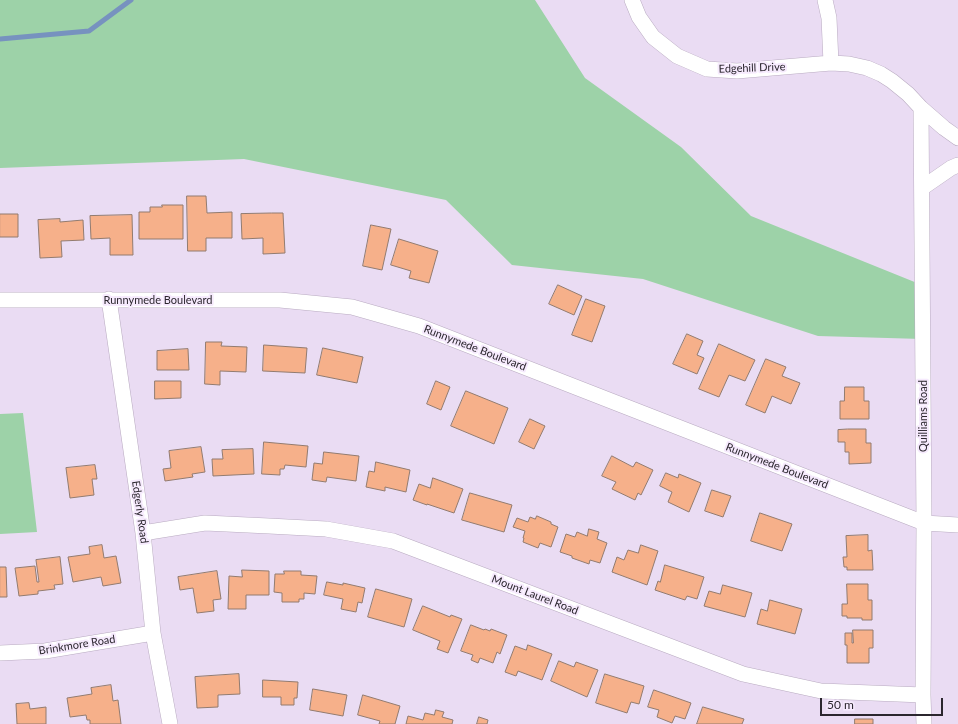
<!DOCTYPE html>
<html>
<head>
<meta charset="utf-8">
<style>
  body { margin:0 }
  #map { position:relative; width:958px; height:724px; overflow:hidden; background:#eadcf3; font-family:Lato,sans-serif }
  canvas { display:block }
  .scale { position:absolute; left:820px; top:698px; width:123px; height:18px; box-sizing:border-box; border:2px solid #2b262e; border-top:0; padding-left:5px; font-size:12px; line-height:14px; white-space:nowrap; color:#2b262e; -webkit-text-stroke:3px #f6eafd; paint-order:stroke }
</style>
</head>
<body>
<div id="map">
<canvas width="958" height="724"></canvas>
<div class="scale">50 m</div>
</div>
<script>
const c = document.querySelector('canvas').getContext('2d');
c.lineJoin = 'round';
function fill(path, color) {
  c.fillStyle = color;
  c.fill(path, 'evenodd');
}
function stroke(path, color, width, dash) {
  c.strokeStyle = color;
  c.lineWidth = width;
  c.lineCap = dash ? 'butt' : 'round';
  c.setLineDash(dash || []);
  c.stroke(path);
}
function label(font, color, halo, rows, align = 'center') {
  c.font = font + ' Lato,sans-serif';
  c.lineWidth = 4;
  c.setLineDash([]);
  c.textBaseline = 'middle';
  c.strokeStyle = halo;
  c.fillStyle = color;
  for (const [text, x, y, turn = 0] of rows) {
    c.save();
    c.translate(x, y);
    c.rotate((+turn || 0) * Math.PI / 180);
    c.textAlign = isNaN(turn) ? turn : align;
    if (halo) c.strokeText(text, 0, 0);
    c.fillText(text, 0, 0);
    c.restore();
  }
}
const green = new Path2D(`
  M0,0H535L585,78L681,147L751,216L922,285V339L818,336L643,279L512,265L446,200L244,159L0,168Z
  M23,413L37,532L0,534V414Z`);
const stream = new Path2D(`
  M0,39L89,31L131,0`);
const building = new Path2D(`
  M187,196H206L207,213L232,212V238H206V251H188Z
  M162,205H183V239H139V212H150V207H162Z
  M272,213H283L285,253L263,254V238L242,239L241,214Z
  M0,214H18V237H0Z
  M132,215L133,255H110V238L91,239L90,216Z
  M60,219V222L83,220L84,240L61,241L62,257L40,258L38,220Z
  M371,225L391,229L382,270L363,266Z
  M399,239L438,251L429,283L409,278L411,271L391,265Z
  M558,285L582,296L574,315L549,304Z
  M586,299L605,306L592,342L572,335Z
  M687,334L703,341L697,355L704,358L697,374L673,364Z
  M206,342H222L221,346L247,347L246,372L220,371V385L205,384Z
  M719,344L755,360L745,381L729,375L719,397L699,389Z
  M264,345L307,348L305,373L263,371Z
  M323,348L363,357L357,383L317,375Z
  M188,349L189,370H157V351Z
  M766,359L786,367L782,376L800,383L791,404L772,396L765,413L746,405Z
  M155,381H181V398L155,399Z
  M436,381L450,387L441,410L427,404Z
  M845,387H864V401H869V419H840V401H844Z
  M466,391L508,408L494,444L451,426Z
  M530,419L545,426L534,449L519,442Z
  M848,429H866V443H871V463L849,464V452H845V442H838V430Z
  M264,442L308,446L306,467L285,465L284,469H280V475L262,474Z
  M201,447L205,472L192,474L193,477L165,481L163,469L171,468L169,451Z
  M253,449L254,474L213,476L212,459H223L222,450Z
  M324,452L359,456L356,481L327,477L326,482L312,480L314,463L322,464Z
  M612,456L633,467L636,462L653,470L641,495L638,493L635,500L612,489L616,482L602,476Z
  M376,462L410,470L406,492L385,487V491L366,487L369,471L374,472Z
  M95,465L97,479H92L94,495L70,498L66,468Z
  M666,473L678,478L679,474L701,483L689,512L668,502L672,492L660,486Z
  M433,478L463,489L454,513L427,504V505L413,500L419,484L430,488Z
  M712,490L731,496L723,517L705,511Z
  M470,493L512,505L504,532L462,520Z
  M760,513L792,524L782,551L751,541Z
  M537,516L551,522V524L558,527L551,547L540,543L538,548L523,542L524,538H523L525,531L513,527L517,518L528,522L530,517L535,519Z
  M589,529L599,532L597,539L607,543L600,563L590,560L589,564L572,558V556L560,552L566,534L575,537L577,532L587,536Z
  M868,535V551L872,550L873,570H847V567H844L843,557H847L846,536Z
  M102,545L104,558L116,556L121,583L103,586L101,577L73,582L68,557L90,554L89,547Z
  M641,545L658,551L647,585L612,572L617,557L624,560L628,550L638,553Z
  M60,557L63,584L54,585L55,589L38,591V594L19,596L15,568L35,566L37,582H39L36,560Z
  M665,565L704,577L697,599L687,596L685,600L655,590L658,581L660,582Z
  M0,567H6L7,597H0Z
  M242,570L269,571V595H246V609H228L229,576L242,577Z
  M217,571L221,599L213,600L214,611L197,613L193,588L180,590L178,577Z
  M284,571H301V575L317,576L315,594L304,593V599H299V602H282V593L274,592L275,574H284Z
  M327,582L343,585V583L365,588L362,603L358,602L356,612L341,609L343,599L324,595Z
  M847,584H868V600H872V620H862V618H847V616H842V604H847Z
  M723,585L752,593L745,617L704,606L709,591L720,594Z
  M376,589L412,599L404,627L368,617Z
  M770,600L802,609L795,634L757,624L761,609L767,611Z
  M423,606L450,617L451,615L462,619L448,653L437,649L440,641L413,630Z
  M471,625L484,630L485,629L490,631L491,629L507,635L500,654L497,652L493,663L480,658L478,663L471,660L473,655L461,651Z
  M853,630H873V648H869V663H847V645H845V633H852V643H853Z
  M528,645L552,654L542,680L518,671L516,676L505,672L515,646L526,650Z
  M559,661L574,667L576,662L598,670L587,697L551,681Z
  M239,674L240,694L218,695V707L197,708L195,677Z
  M605,674L644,686L639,704L631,702L627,713L596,703Z
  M263,680L298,682L297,698H294V705H281V697H263Z
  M111,685L113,701L118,700L121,724H90V720H87L86,715L70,717L67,698L92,694L91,688Z
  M313,689L347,695L343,716L310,710Z
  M654,690L691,703L685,719L675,716L672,723L657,717L659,710L648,707Z
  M363,695L400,706L395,724H379L380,721L358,715Z
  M29,703L30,709L46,707V724H17L16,704Z
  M703,707L744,719L742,724H697Z
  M436,710L444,712L442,717L453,720L452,724H406L408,716L423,720L425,713L434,715Z
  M479,717L488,720L487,724H477Z
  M855,719H873V724H855Z`);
const minor = new Path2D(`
  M632,0L639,17L653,37L677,56L707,69L737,71L831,63L849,64L867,68L881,74L892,81L908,94L921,108L944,128L958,138
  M825,0L829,18L831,63
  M921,108L924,523L923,695L924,724
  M922,188L951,168L958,165
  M109,299L143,533L153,633L170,724
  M0,300H280L352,307L419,326L924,523L958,525
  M143,533L205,523L269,526L326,529L393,541L743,674L821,691L923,695
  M0,653L45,651L153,633`);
const streetNames = [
  ["Edgehill Drive",752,68,-2],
  ["Runnymede Boulevard",158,300],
  ["Runnymede Boulevard",475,348,21],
  ["Quilliams Road",923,416,-90],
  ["Runnymede Boulevard",777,466,21],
  ["Edgerly Road",140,512,82],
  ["Mount Laurel Road",535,595,21],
  ["Brinkmore Road",77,645,-9]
];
fill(green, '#9dd2a8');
stroke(stream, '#7792bf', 5);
fill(building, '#f6b08a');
stroke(building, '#927b6f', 1);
stroke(minor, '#b9abc1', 16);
stroke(minor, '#fff', 15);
label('11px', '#2b262e', '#f6eafd', streetNames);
</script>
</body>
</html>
